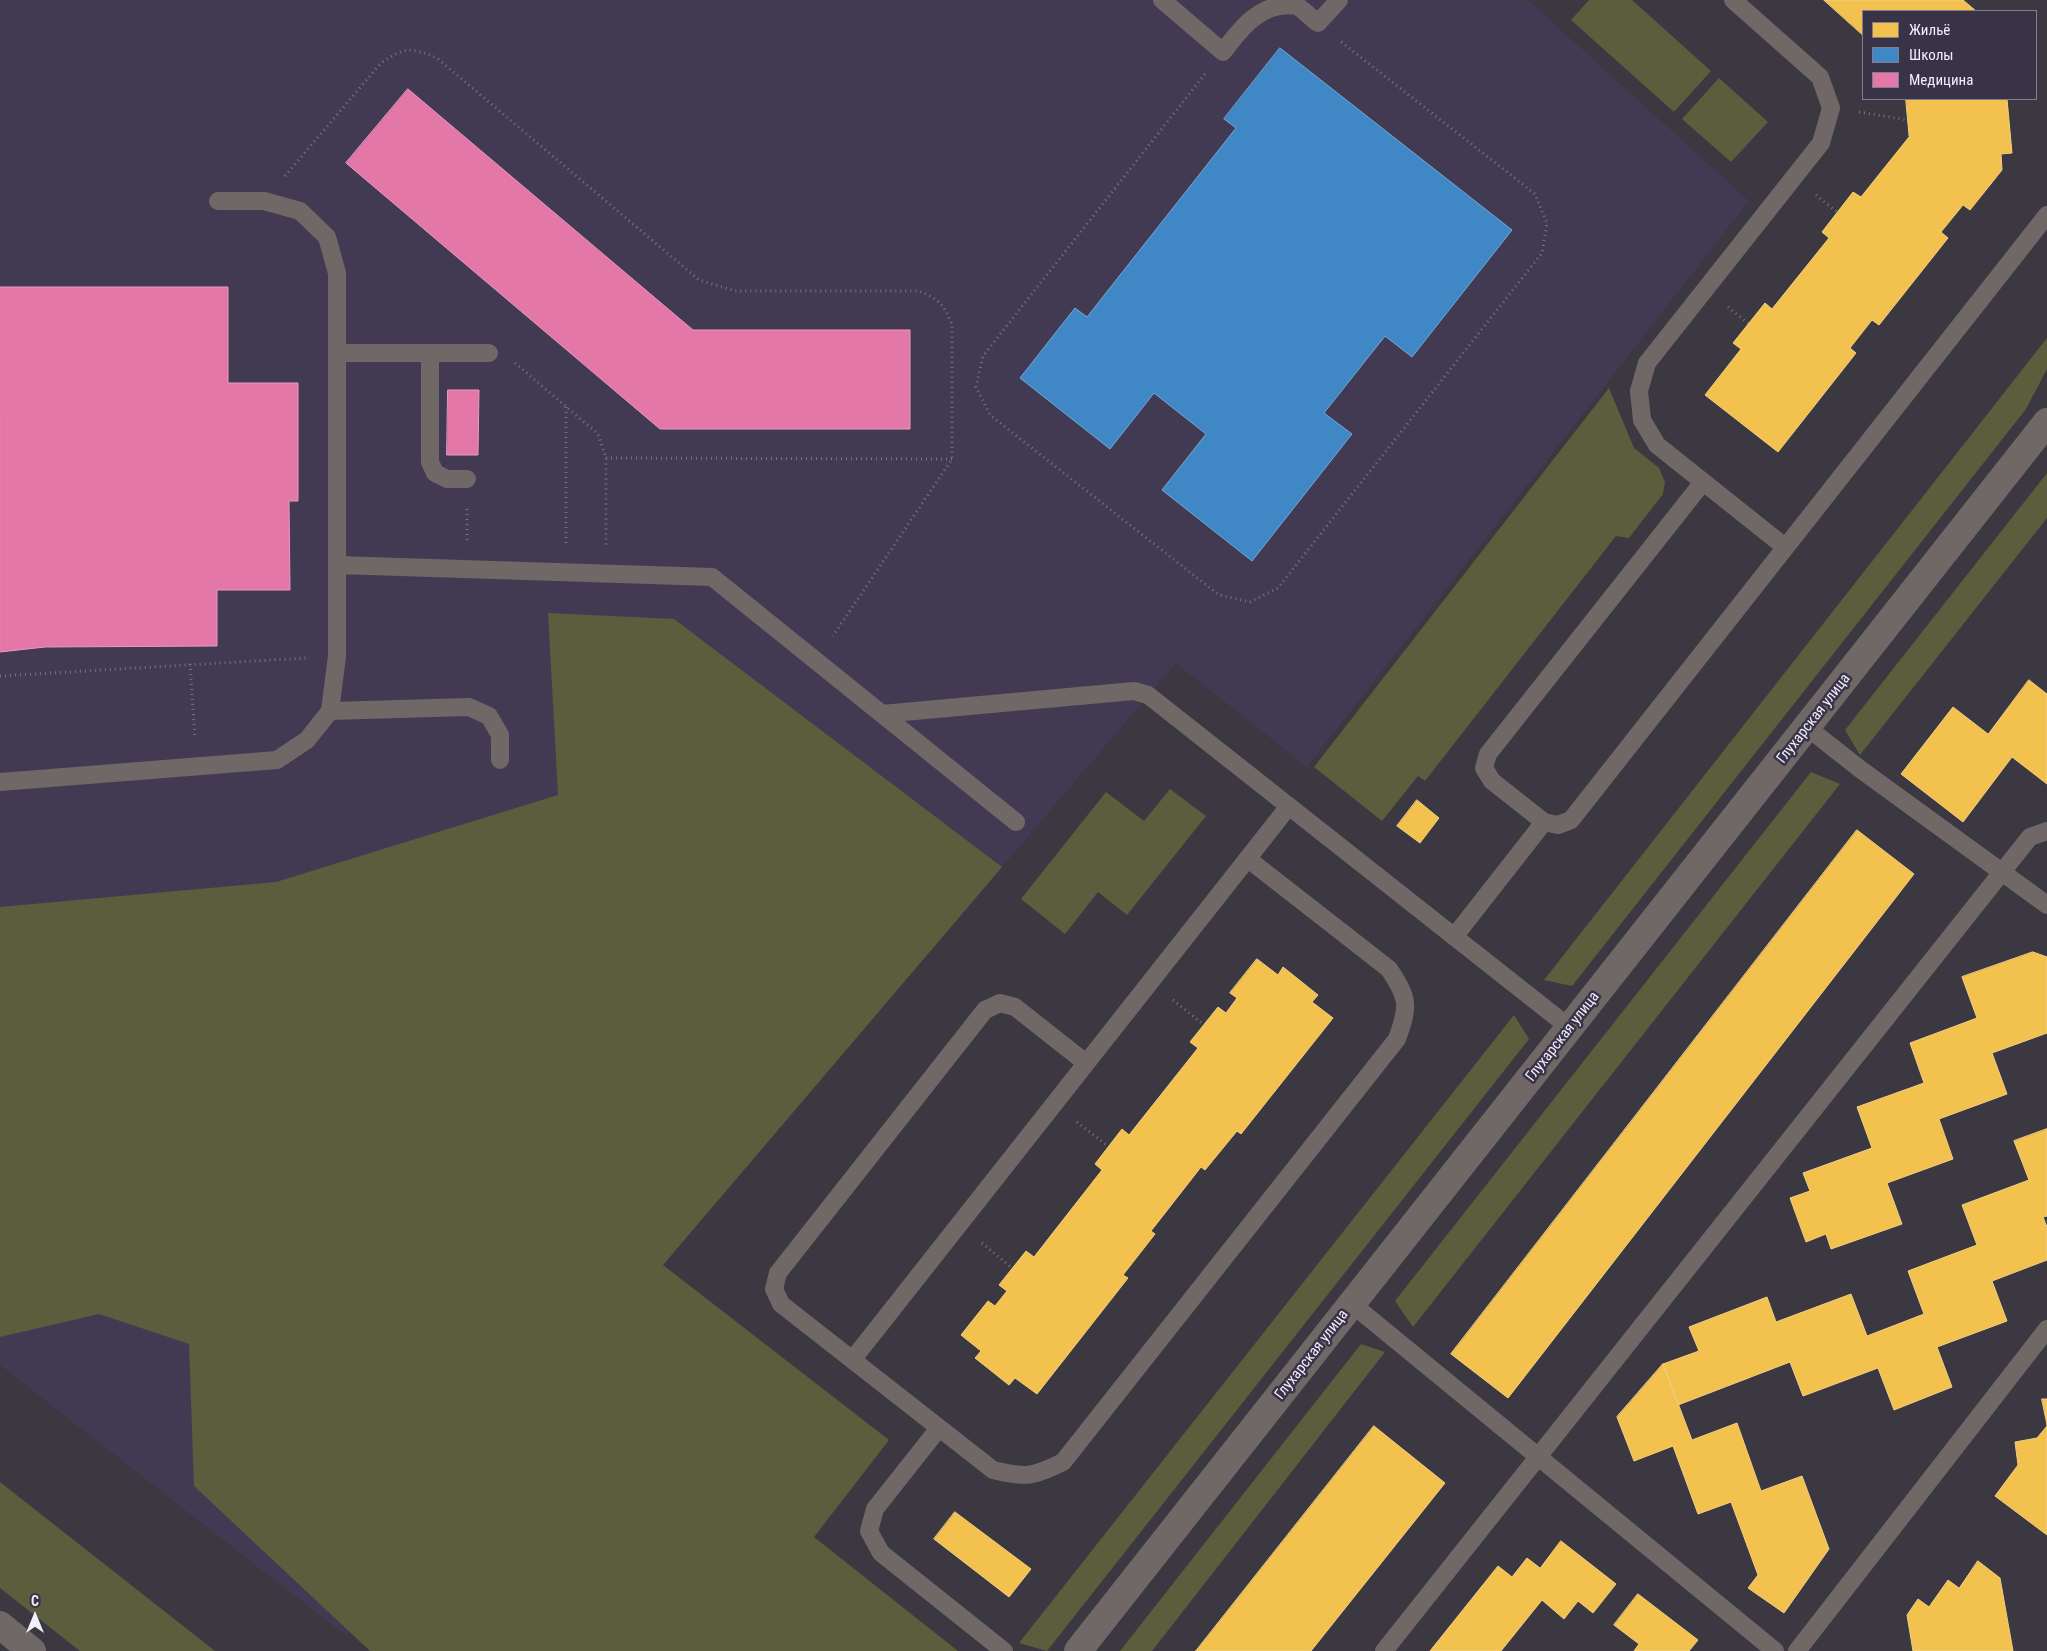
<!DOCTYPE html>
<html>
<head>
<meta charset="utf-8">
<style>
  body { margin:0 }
  #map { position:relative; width:2047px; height:1651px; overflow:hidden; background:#3b3842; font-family:"Roboto Condensed",sans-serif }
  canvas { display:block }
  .legend { position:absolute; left:1862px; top:10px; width:175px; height:90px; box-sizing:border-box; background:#393347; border:1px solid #837e8f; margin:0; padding:6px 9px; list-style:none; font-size:15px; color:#f2effc }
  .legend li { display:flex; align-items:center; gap:10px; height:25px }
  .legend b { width:25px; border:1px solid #837e8f }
  .north { position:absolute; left:10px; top:1591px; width:50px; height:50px; -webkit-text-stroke:4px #393347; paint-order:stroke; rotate:0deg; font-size:14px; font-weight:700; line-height:20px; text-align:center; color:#f2effc }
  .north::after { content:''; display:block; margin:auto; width:18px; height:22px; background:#f2effc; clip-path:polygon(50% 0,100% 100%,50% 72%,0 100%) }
</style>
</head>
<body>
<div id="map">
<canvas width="2047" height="1651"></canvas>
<ul class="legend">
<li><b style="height:14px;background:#f2c14e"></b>Жильё</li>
<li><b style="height:14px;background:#3f88c5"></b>Школы</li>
<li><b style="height:14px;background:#e377a8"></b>Медицина</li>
</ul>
<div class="north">С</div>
</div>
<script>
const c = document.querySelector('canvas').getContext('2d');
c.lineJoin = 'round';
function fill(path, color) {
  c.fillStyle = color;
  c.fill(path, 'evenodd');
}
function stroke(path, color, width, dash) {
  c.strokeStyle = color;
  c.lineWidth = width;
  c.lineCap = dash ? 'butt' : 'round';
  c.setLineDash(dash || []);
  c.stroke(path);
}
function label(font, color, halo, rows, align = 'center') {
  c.font = font + ' "Roboto Condensed",sans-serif';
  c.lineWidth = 5;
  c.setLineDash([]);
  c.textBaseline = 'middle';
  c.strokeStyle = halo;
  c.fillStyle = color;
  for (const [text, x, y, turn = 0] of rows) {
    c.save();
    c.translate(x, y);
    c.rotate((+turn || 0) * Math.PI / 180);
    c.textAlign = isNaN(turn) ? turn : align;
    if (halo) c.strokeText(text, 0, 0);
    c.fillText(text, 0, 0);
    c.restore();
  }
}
const built = new Path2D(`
  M0,0H1528L1749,201L1307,767L1176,663L346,1636L0,1365Z`);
const green = new Path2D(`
  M1589,0H1632L1711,71L1674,112L1571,20Z
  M1719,78L1768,122L1731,162L1682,119Z
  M2047,338V369L2026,409L1572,986L1544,980Z
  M1609,388L1634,448L1659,468L1665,482L1663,494L1629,538L1616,536L1425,781L1418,776L1382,821L1314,767Z
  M2047,473V518L1860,755L1845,730Z
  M548,613L674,619L1002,867L663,1265L889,1440L814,1537L958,1651H370L194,1486L189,1344L99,1314L0,1337V907L276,882L558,795Z
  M1811,772L1840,784L1413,1327L1395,1301Z
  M1170,789L1206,816L1127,915L1098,892L1065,934L1021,899L1106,792L1144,821Z
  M1514,1015L1529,1039L1047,1651L1019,1643Z
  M1361,1344L1385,1352L1152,1651H1120Z
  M0,1482L215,1651H80L0,1588Z`);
const homes = new Path2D(`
  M1824,0H1963L1976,11H1863V35Z
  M1906,99H2007L2012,153L2001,154L2002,170L1970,210L1963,205L1941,232L1948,238L1879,325L1872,320L1850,348L1856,353L1778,452L1705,395L1741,349L1733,343L1765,303L1772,309L1829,238L1822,232L1853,192L1861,197L1909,137Z
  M2029,680L2047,694V784L2012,757L1963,822L1901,774L1953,707L1988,734Z
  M1417,800L1439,818L1420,843L1397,826Z
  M1857,830L1914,874L1508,1398L1451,1354Z
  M2033,952L2047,957V1033L1992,1053L2007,1094L1939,1119L1953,1159L1887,1183L1902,1224L1831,1249L1826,1234L1806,1242L1790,1198L1810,1191L1803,1173L1872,1148L1857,1107L1924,1083L1910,1043L1977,1018L1962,977Z
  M1257,959L1278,975L1283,967L1318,995L1312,1002L1333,1018L1241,1134L1237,1131L1205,1170L1201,1167L1151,1231L1155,1234L1123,1275L1128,1278L1037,1394L1015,1378L1009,1385L975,1358L981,1351L961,1335L988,1301L995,1306L1007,1291L999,1285L1026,1251L1034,1257L1102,1170L1095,1164L1122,1129L1129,1135L1198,1048L1190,1042L1218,1007L1226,1013L1237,998L1230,993Z
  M2047,1129V1216L2043,1217L2047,1227V1260L1992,1281L2007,1321L1937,1347L1952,1387L1894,1410L1878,1368L1803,1396L1790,1362L1678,1405L1663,1364L1699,1351L1689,1327L1767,1297L1776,1322L1851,1294L1867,1336L1924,1314L1908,1271L1977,1245L1962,1205L2029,1180L2014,1141Z
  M1663,1364L1692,1440L1737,1423L1761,1491L1802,1476L1829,1549L1784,1613L1748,1588L1758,1575L1731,1502L1698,1514L1673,1446L1634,1461L1617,1417Z
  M2042,1399H2047V1535L1995,1496L2018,1465L2015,1442L2037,1438L2047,1426Z
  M1374,1426L1445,1483L1311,1651H1196Z
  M955,1512L1031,1569L1009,1597L934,1539Z
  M1561,1541L1616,1584L1593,1613L1578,1601L1564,1619L1542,1600L1501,1651H1430L1498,1566L1512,1577L1527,1558L1540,1568Z
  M1978,1561L2000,1578L2013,1651H1913L1907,1615L1918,1599L1929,1607L1948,1580L1959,1588Z
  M1638,1594L1698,1640L1689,1651H1634L1639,1644L1614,1625Z`);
const schools = new Path2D(`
  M1280,48L1512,230L1412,357L1385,336L1324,413L1352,434L1252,561L1162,490L1206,434L1154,393L1110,449L1020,378L1075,308L1087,317L1236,128L1224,119Z`);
const health = new Path2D(`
  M408,89L693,330H910V429H660L346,163Z
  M0,287H228V383H298V501H289L290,590H217V646L45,647L0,652Z
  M448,390H479L478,455H447Z`);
const path = new Path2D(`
  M1205,74L983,356L976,387L990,415L1219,595L1250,602L1278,588L1542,253L1547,223L1535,194L1340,41
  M1859,112L1908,120
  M285,176L381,63C405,47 410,47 437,58L699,280L735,291H919C939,299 944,305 952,324V459L833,636
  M1816,195L1837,212
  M1728,307L1749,324
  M515,363L598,434L606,458V545
  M566,407V544
  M606,458L952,459
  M467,509V541
  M190,664L195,738
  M0,676L306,658
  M1173,1000L1204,1025
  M1077,1122L1108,1146
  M982,1243L1012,1268`);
const service = new Path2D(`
  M1162,0L1223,52C1240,29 1262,0 1297,6C1304,10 1311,18 1318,23L1339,0
  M1733,0L1820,77L1831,108L1821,143L1647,363L1639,391L1642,420L1657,445L1785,547
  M337,353H489
  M430,353V462L435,473L447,479H467
  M1703,482L1488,754L1484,768L1492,781L1544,822L1558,825L1571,820L2047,215
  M338,565L712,577L1016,822
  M330,711L469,707L489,716L500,735V760
  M882,714L1134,691L1148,695L1570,1028
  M1808,728L1860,769L2047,905
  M0,782L277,760L307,740L330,711L337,656V273L327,237L300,211L264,201H218
  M1454,937L1544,822
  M1086,1063L1015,1007L1000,1003L985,1010L778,1273L774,1289L781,1304L993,1470C1025,1478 1033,1477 1063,1462L1397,1039C1409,1006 1409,999 1389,969L1248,859
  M1352,1304L1775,1651
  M853,1359L1289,806
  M939,1428L875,1509L869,1531L881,1553L1004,1651
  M1384,1651L2002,872L2030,837L2047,831
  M1797,1651L2047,1329`);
const minor = new Path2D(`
  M1078,1651L2047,422`);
const tertiary = new Path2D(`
  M0,1625L32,1651`);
const streetNames = [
  ["Глухарская улица",1814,719,-52],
  ["Глухарская улица",1563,1037,-52],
  ["Глухарская улица",1312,1355,-52]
];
fill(built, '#423a52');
fill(green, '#5b5d3c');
fill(homes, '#f2c14e');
stroke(homes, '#f2cf82', 1);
fill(schools, '#3f88c5');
stroke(schools, '#75a7d6', 1);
fill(health, '#e377a8');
stroke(health, '#e89bc1', 1);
stroke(path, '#797576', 3, [1, 4]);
stroke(service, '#6f6866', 18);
stroke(minor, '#6f6866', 28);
stroke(tertiary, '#6f6866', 28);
label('15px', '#f2effc', '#393347', streetNames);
</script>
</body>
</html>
